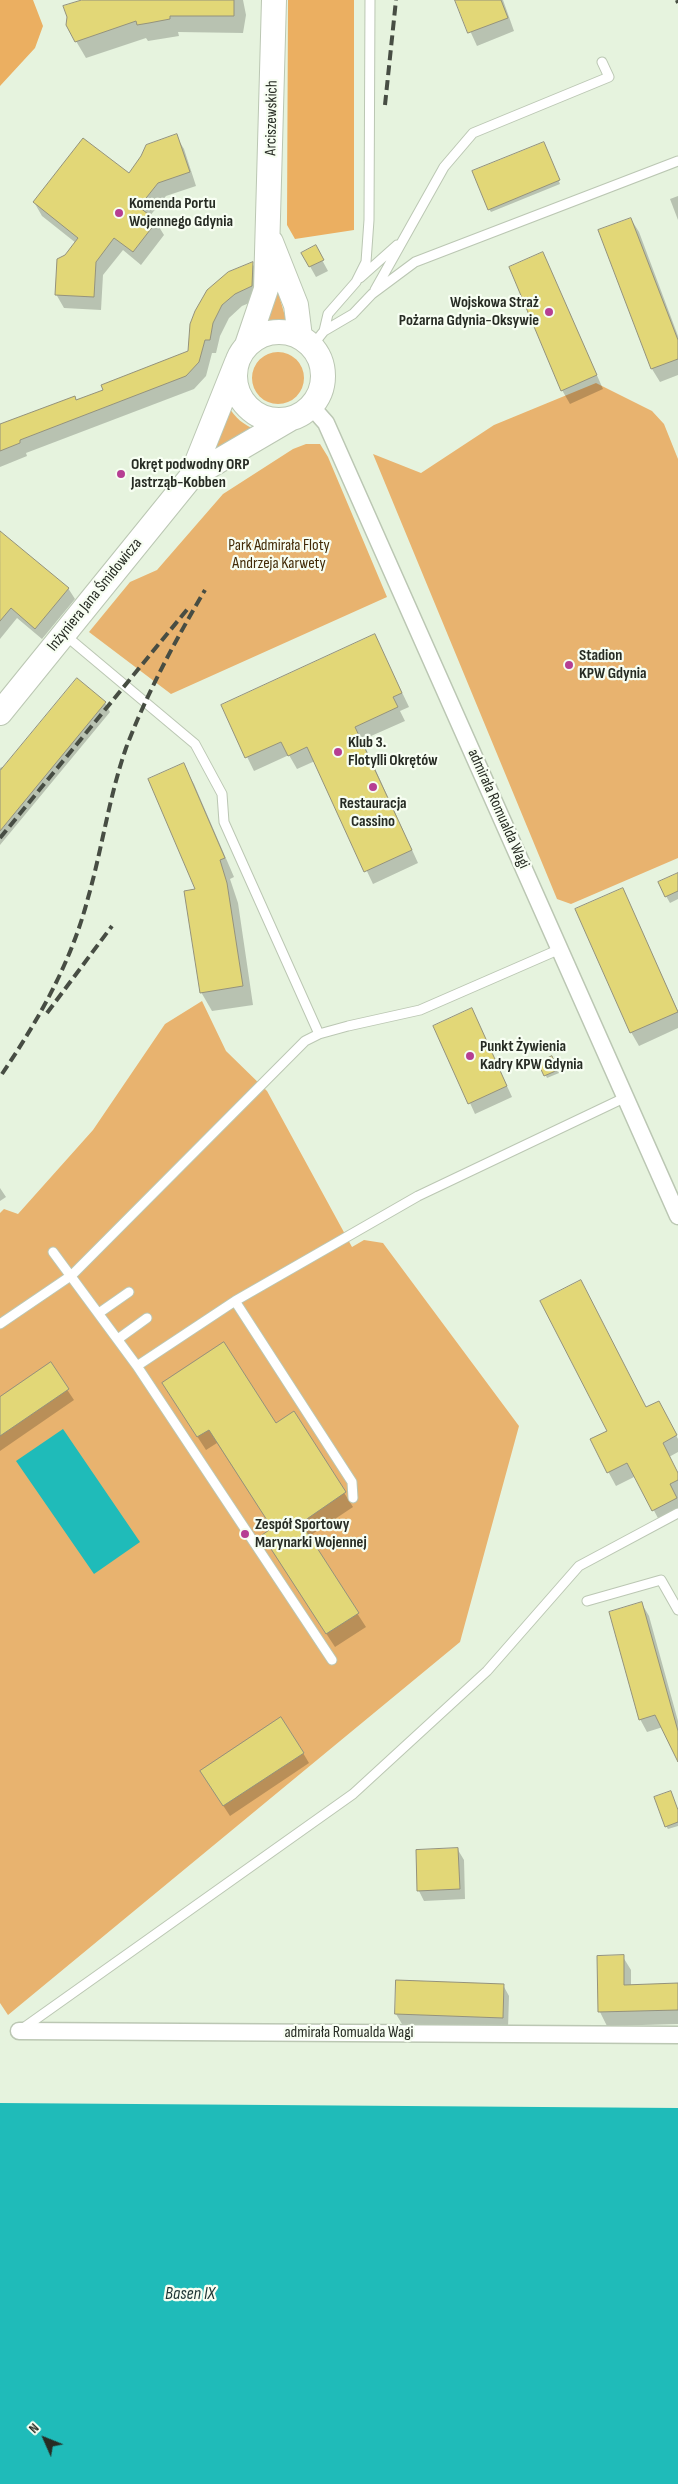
<!DOCTYPE html>
<html>
<head>
<meta charset="utf-8">
<style>
  body { margin:0 }
  #map { position:relative; width:678px; height:2484px; overflow:hidden; background:#e6f3de; font-family:"Sofia Sans Condensed",sans-serif }
  canvas { display:block }
  .north { position:absolute; left:20px; top:2414px; width:50px; height:50px; -webkit-text-stroke:4px #f7fef2; paint-order:stroke; rotate:314deg; font-size:14px; font-weight:700; line-height:20px; text-align:center; color:#272c24 }
  .north::after { content:''; display:block; margin:auto; width:18px; height:22px; background:#272c24; clip-path:polygon(50% 0,100% 100%,50% 72%,0 100%) }
</style>
</head>
<body>
<div id="map">
<canvas width="678" height="2484"></canvas>
<div class="north">N</div>
</div>
<script>
const c = document.querySelector('canvas').getContext('2d');
c.lineJoin = 'round';
function fill(path, color) {
  c.fillStyle = color;
  c.fill(path, 'evenodd');
}
function stroke(path, color, width, dash) {
  c.strokeStyle = color;
  c.lineWidth = width;
  c.lineCap = dash ? 'butt' : 'round';
  c.setLineDash(dash || []);
  c.stroke(path);
}
function label(font, color, halo, rows, align = 'center') {
  c.font = font + ' "Sofia Sans Condensed",sans-serif';
  c.lineWidth = 4.5;
  c.setLineDash([]);
  c.textBaseline = 'middle';
  c.strokeStyle = halo;
  c.fillStyle = color;
  for (const [text, x, y, turn = 0] of rows) {
    c.save();
    c.translate(x, y);
    c.rotate((+turn || 0) * Math.PI / 180);
    c.textAlign = isNaN(turn) ? turn : align;
    if (halo) c.strokeText(text, 0, 0);
    c.fillText(text, 0, 0);
    c.restore();
  }
}
const green = new Path2D(`
  M276,285L287,323L266,324Z
  M252 378a26 26 0 1 1 52 0a26 26 0 1 1-52 0Z
  M596,383L652,411L664,424L678,459V858L571,904L557,899L373,454L421,473L494,425Z
  M228,406C235,418 244,425 256,430L207,465Z
  M306,444H320L328,457L387,597L171,694L89,632L130,582L157,570L223,494L293,449Z
  M202,1001L226,1051L267,1091L352,1247L364,1240L383,1243L519,1426L460,1642L8,2015L0,2003V1213L4,1209L18,1214L93,1130L165,1024Z`);
const forest = new Path2D(`
  M0,0H33L43,26L35,48L0,86Z
  M288,0H354V230L295,239L287,225Z`);
const water = new Path2D(`
  M63,1429L140,1542L94,1574L16,1461Z
  M0,2103L678,2108V2484H0Z`);
const shadow = new Path2D(`
  M83,0H243L246,15L243,33L178,32L179,36L148,41L146,38L86,58L76,41Z
  M456,0H503L514,31L477,46Z
  M176,136L184,149L196,186L166,196L149,217L156,222L164,235L141,265L123,250L103,275L101,310L64,308L56,294L66,256L76,243L42,216L34,202L129,175Z
  M545,146L560,184L491,212L489,209Z
  M678,196V220L670,199Z
  M631,219L639,232L678,336V375L660,382L652,369L599,231Z
  M315,247L328,271L316,277L303,254Z
  M543,253L603,389L570,404L562,390Z
  M252,263L260,276L259,299L242,306L229,318L220,336L216,353H212L206,376L194,389L26,453L27,456L0,467V426L76,402L189,352L192,324Z
  M0,532L68,588L75,599L42,639L17,618L0,639Z
  M375,636L409,707L400,711L405,721L362,740L418,863L373,884L315,761L297,769L289,755L254,771L222,706Z
  M105,703L110,712L0,845V768L2,767L4,769Z
  M183,765L194,784L234,877L230,879L238,903L253,1005L212,1011L201,992L197,890Z
  M678,875V899L670,903L666,896Z
  M622,889L678,1011V1028L639,1046L631,1032Z
  M477,1020L512,1097L475,1114L435,1026Z
  M553,1061L559,1073L547,1078L540,1063Z
  M0,1188L6,1197L0,1201Z
  M50,1364L74,1400L0,1451V1398Z
  M171,1396L276,1424L294,1413L353,1507L308,1537L366,1627L335,1647L271,1549L273,1529L217,1443L206,1450Z
  M646,1408L666,1416L678,1439V1452L669,1457L678,1474V1515L661,1524L636,1476L616,1486L591,1440Z
  M642,1604L649,1616L678,1721V1759L663,1727L647,1732L640,1719Z
  M303,1753L309,1763L230,1816L201,1772Z
  M678,1811V1826L668,1829L666,1826Z
  M458,1850L464,1860L465,1899L424,1901L419,1891Z
  M599,1957H623L631,1970V1986L678,1985V2024L607,2026L600,2012Z
  M503,1985L509,1996L508,2028L402,2024L396,2014Z`);
const building = new Path2D(`
  M82,0H234V16H170V19L149,23L137,25L136,21L75,42L66,25L67,17L63,6Z
  M455,0H501L508,18L468,33Z
  M177,134L190,172L158,183L139,207L157,221L133,252L114,238L96,262L94,297L55,295L57,259L65,255L78,238L33,202L83,138L129,173L141,156L146,145Z
  M544,142L560,180L488,210L472,171Z
  M631,218L678,340V359L651,369L598,230Z
  M316,245L324,260L309,267L301,253Z
  M543,252L597,375L561,391L509,267Z
  M253,262L252,286L235,294L222,305L213,323L210,340H205L199,362L186,376L20,440V443L0,451V424L75,396L76,400L103,390L101,385L188,351L190,324L195,311L207,290L228,272Z
  M0,531L69,588L35,629L11,608L0,621Z
  M375,634L402,693L393,697L398,707L355,727L412,850L364,872L307,747L288,756L281,742L245,758L221,705Z
  M77,678L106,702L0,831V771Z
  M184,763L225,858L220,860L227,883L243,986L200,993L184,891L195,889L148,779Z
  M678,873V891L665,897L658,882Z
  M623,888L678,1012L630,1033L575,909Z
  M472,1008L507,1086L468,1104L433,1026Z
  M552,1056L558,1070L544,1076L538,1063Z
  M581,1280L646,1407L659,1401L677,1435L663,1443L678,1473V1480L670,1484L677,1498L652,1511L627,1463L607,1473L590,1439L607,1431L540,1301Z
  M224,1342L276,1423L294,1411L346,1492L301,1523L359,1613L326,1634L262,1535L272,1528L209,1430L197,1437L162,1383Z
  M51,1362L69,1389L0,1436V1397Z
  M642,1602L678,1731V1762L655,1715L639,1720L609,1612Z
  M281,1717L304,1753L223,1806L200,1771Z
  M671,1791L678,1810V1822L665,1827L654,1797Z
  M458,1848L460,1889L417,1891L416,1850Z
  M624,1955V1985L678,1983V2010L598,2012L597,1956Z
  M396,1980L504,1984L503,2018L395,2014Z`);
const lane = new Path2D(`
  M360,278L397,245
  M375,290L444,167L473,133L609,77L602,62
  M324,331L353,314L372,294L415,262L678,161
  M312,346L324,331L328,314L356,282L366,262L369,220L370,0
  M65,635L195,744L222,794L224,822L319,1034
  M53,1252L137,1366L332,1660
  M235,1301L352,1482L353,1498
  M99,1313L129,1292
  M0,1324L72,1275L305,1041L319,1034L348,1026L420,1010L560,949
  M118,1339L147,1318
  M137,1366L235,1301L418,1196L624,1098
  M587,1601L661,1580L678,1610
  M22,2029L353,1794L487,1671L579,1566L678,1513`);
const street = new Path2D(`
  M311,406L326,423L678,1216
  M19,2031L678,2035`);
const secondary = new Path2D(`
  M271,242L296,305L300,337
  M235 376a44 44 0 1 1 88 0a44 44 0 1 1-88 0Z
  M247,345L266,289L274,0
  M191,477L290,419
  M0,713L191,477L237,362`);
const rail = new Path2D(`
  M677,0L678,3
  M385,105L396,0
  M0,838L190,606
  M47,1013L112,926
  M2,1074C39,1019 71,963 88,898C102,849 109,797 126,748C147,693 175,641 205,590`);
const markers = [
  [119,213,5,"#b63e93"],
  [549,312,5,"#b63e93"],
  [121,474,5,"#b63e93"],
  [569,665,5,"#b63e93"],
  [338,752,5,"#b63e93"],
  [373,787,5,"#b63e93"],
  [470,1056,5,"#b63e93"],
  [245,1534,5,"#b63e93"]
];
const streetNames = [
  ["Arciszewskich",272,118,-89],
  ["Inżyniera Jana Śmidowicza",95,595,-51],
  ["admirała Romualda Wagi",498,809,66],
  ["admirała Romualda Wagi",349,2033]
];
const poiNames = [
  ["Komenda Portu",129,204],
  ["Wojennego Gdynia",129,222],
  ["Wojskowa Straż",539,303,"right"],
  ["Pożarna Gdynia-Oksywie",539,321,"right"],
  ["Okręt podwodny ORP",131,465],
  ["Jastrząb-Kobben",131,483],
  ["Stadion",579,656],
  ["KPW Gdynia",579,674],
  ["Klub 3.",348,743],
  ["Flotylli Okrętów",348,761],
  ["Restauracja",373,804,"center"],
  ["Cassino",373,822,"center"],
  ["Punkt Żywienia",480,1047],
  ["Kadry KPW Gdynia",480,1065],
  ["Zespół Sportowy",255,1525],
  ["Marynarki Wojennej",255,1543]
];
const parkNames = [
  ["Park Admirała Floty",279,546],
  ["Andrzeja Karwety",279,564]
];
const waterNames = [
  ["Basen IX",190,2294]
];
fill(green, '#e8b36f');
fill(forest, '#ebaf61');
fill(water, '#1fbbb9');
fill(shadow, '#0003');
fill(building, '#e2d777');
stroke(building, '#94927c', 1);
stroke(lane, '#bbc7b3', 11);
stroke(street, '#bbc7b3', 19);
stroke(secondary, '#bbc7b3', 26);
stroke(lane, '#fff', 9);
stroke(street, '#fff', 16);
stroke(secondary, '#fff', 24);
stroke(rail, '#474d43', 4, [10, 5]);
for (const [x, y, r, color] of markers) {
  const dot = new Path2D();
  dot.arc(x, y, r, 0, 2 * Math.PI);
  c.fillStyle = color;
  c.fill(dot);
  stroke(dot, '#f7fef2', 2);
}
label('16px', '#272c24', '#f7fef2', streetNames);
label('bold 16px', '#272c24', '#f7fef2', poiNames, 'left');
label('16px', '#422a06', '#f7fef2', parkNames);
label('italic 18px', '#1f3736', '#f7fef2', waterNames);
</script>
</body>
</html>
